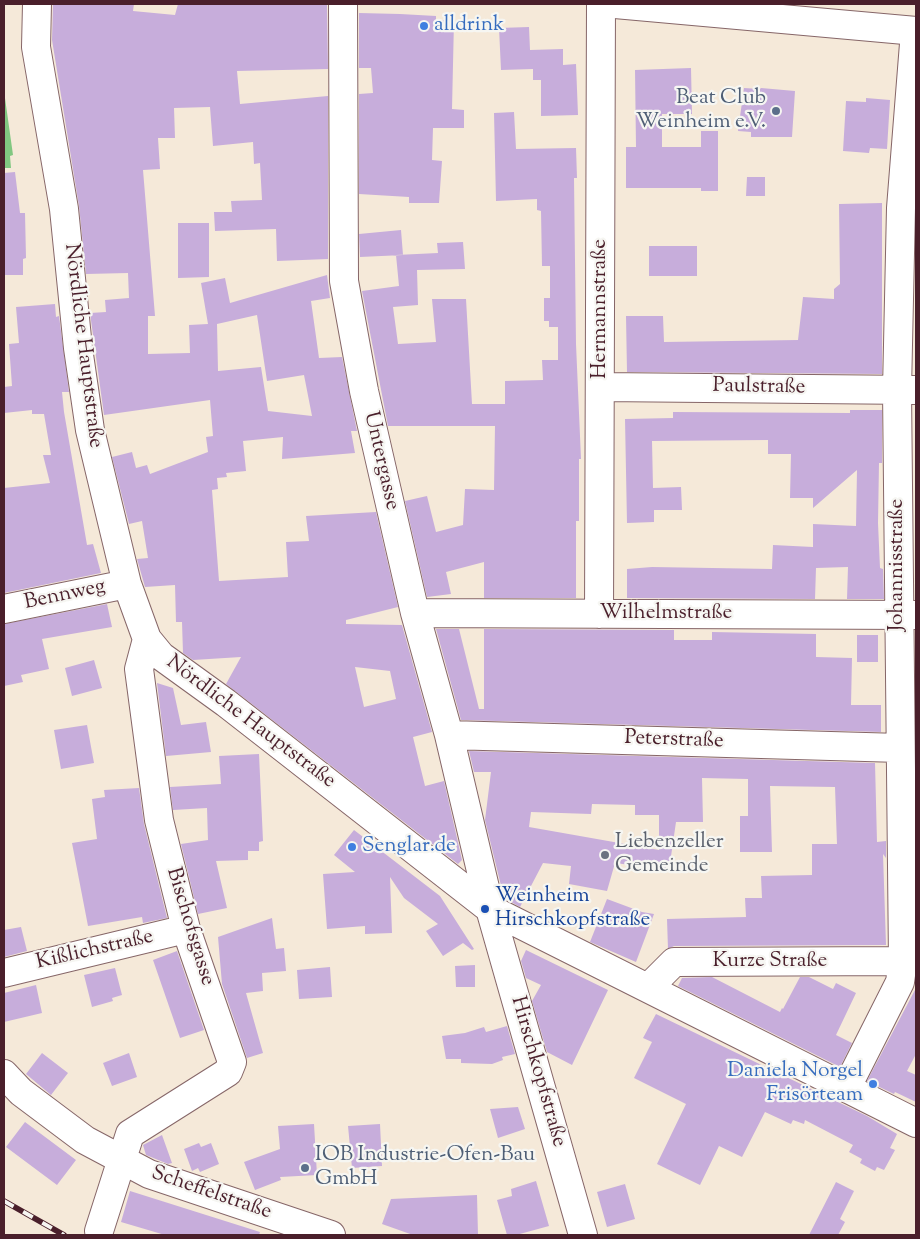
<!DOCTYPE html>
<html>
<head>
<meta charset="utf-8">
<style>
  body { margin:0 }
  #map { position:relative; width:920px; height:1239px; overflow:hidden; background:#f5e9d9; font-family:"Sorts Mill Goudy",serif }
  canvas { display:block }
  .frame { position:absolute; inset:0; border:5px solid #4a1f2b; pointer-events:none }
</style>
</head>
<body>
<div id="map">
<canvas width="920" height="1239"></canvas>
<div class="frame"></div>
</div>
<script>
const c = document.querySelector('canvas').getContext('2d');
c.lineJoin = 'round';
function fill(path, color) {
  c.fillStyle = color;
  c.fill(path, 'evenodd');
}
function stroke(path, color, width, dash) {
  c.strokeStyle = color;
  c.lineWidth = width;
  c.lineCap = dash ? 'butt' : 'round';
  c.setLineDash(dash || []);
  c.stroke(path);
}
function label(font, color, halo, rows, align = 'center') {
  c.font = font + ' "Sorts Mill Goudy",serif';
  c.lineWidth = 4.5;
  c.setLineDash([]);
  c.textBaseline = 'middle';
  c.strokeStyle = halo;
  c.fillStyle = color;
  for (const [text, x, y, turn = 0] of rows) {
    c.save();
    c.translate(x, y);
    c.rotate((+turn || 0) * Math.PI / 180);
    c.textAlign = isNaN(turn) ? turn : align;
    if (halo) c.strokeText(text, 0, 0);
    c.fillText(text, 0, 0);
    c.restore();
  }
}
const green = new Path2D(`
  M4,91L13,155L10,156L11,168H4Z`);
const building = new Path2D(`
  M53,4H134L133,11L175,15L178,4H327L328,69L237,71L240,104L328,96V259L277,261L276,229L215,231L214,212H232L231,201L262,200L260,163L254,164L253,142L213,146L210,107L174,108L175,138H158L160,169L143,170L155,316H148V354L190,353L189,325L208,324L201,283L225,278L230,303L327,275L330,298L311,301L319,358L342,357L357,431H351L355,453L282,459L283,437L243,441L246,471L226,473L227,477L217,478L218,489L212,490L219,581L288,577L286,542L309,541L306,516L376,512L398,607L346,620V624L402,625L432,732L413,737L425,786L444,781L462,860L458,864L226,684L241,657L193,660L183,653L182,622H176L175,585L145,587L137,559L148,558L142,521L129,524L112,457L132,452L136,468L147,465L150,474L208,452L206,437L213,436L210,400L104,415L90,313L106,312L105,300L129,298L128,273L86,274L79,206L52,40ZM257,315L267,381L304,375L312,416L268,411L261,367L218,371L217,324ZM355,667L390,671L396,699L364,707Z
  M359,13L400,14L436,16V20H454L452,109L464,110V128H433L432,160L442,161L439,203H409V197L359,194V94L373,93L371,68H359Z
  M529,27L530,50L563,49V65L576,64L578,115L541,116V80H533V69L501,70L499,28Z
  M691,68L692,114H662V147H701V131H718V191H701V188H626V147H636L635,70Z
  M744,88L760,89L761,88L795,91L792,137H751V132L738,131Z
  M866,98L890,100L887,149L870,148L869,153L843,151L846,101L866,102Z
  M514,112L516,149L576,148L577,178H574L576,344L581,459H579V521H576V598H484V562L446,572L451,594L427,597L405,501L427,496L436,532L463,525L465,489L494,490L495,426H388L362,291L399,286L396,255L438,253L437,243L463,242L465,269L417,270L418,305L393,307L398,344L436,342L432,299H466L472,404H505V381L543,380L542,360H558V327H549V321H544V298H550V266H542L541,211L537,210V199L496,201L494,113Z
  M15,172L20,213H25L26,258L23,259V275H4V173Z
  M747,177H765V196H746Z
  M882,203V374L627,372L626,316H663L664,342L798,340L803,297L834,299V289L840,284L839,204Z
  M178,223H209V277L178,278Z
  M401,230L403,255L360,257L359,234Z
  M649,246H697V276H649Z
  M55,304L56,317L59,316L69,392H62L64,412L87,545L93,544L101,573L4,593V488L50,483L43,455H51L44,414H32V410L4,413V387L12,386L9,344L19,343L16,307Z
  M850,410H882V463H879L878,523L880,568L883,569L884,599H847L848,567L816,568L815,599L627,598V569L652,567L772,569L773,545L813,547V524L856,526L857,470L813,508V498H790L791,454H768V440L652,441L653,488L681,487L682,510H654V522L627,523L625,419L673,418V412L850,413Z
  M107,604L112,627L42,639L49,669L21,675L23,682L4,686V624Z
  M436,629H459L479,709H484V629L674,630V640H712V632L816,634V657L852,658L851,705H881V732L461,720Z
  M857,635H878V662H857Z
  M94,660L102,688L72,696L65,668Z
  M157,683L173,688L181,725L206,722L211,752L166,756Z
  M87,725L94,763L61,769L54,730Z
  M469,751L875,763L877,842L886,841V858L883,854L886,945L674,946L668,949L667,919L746,917L745,898H762L761,876L812,875V844H837L835,787L770,786L772,852H740V816H748V779L702,778L703,822H676L669,870L615,863L607,891L569,884L571,866L543,863L520,907L504,898L485,820L491,772H474ZM592,804L635,805V815H659V850L529,827L531,812L591,814Z
  M259,754L263,841L259,842V851H248V860L216,861L227,908L198,914L181,844L208,840L207,808L173,810L170,787L221,784L219,756Z
  M139,788L144,824L167,918L143,923L142,917L88,926L72,843L97,839L92,799L105,797L104,790Z
  M354,830L440,896L474,949L472,950L463,943L443,956L426,931L438,924L404,898L390,877L392,933L365,934V926L327,929L323,874L355,872L334,855Z
  M607,899L642,912L654,914L636,962L590,942Z
  M272,918L276,949L284,948L286,971L262,973L263,991L246,993L263,1053L247,1058L222,984L218,937Z
  M21,927L27,951L4,957V930Z
  M526,950L608,990L572,1065L547,1052L532,1001L541,985L526,978L521,961Z
  M177,951L204,1030L180,1038L153,960Z
  M475,965V987H456L455,966Z
  M330,967L332,997L299,999L297,970Z
  M115,968L122,995L112,998L113,1001L92,1007L84,975Z
  M712,977L780,1012L782,1008L783,1009L800,977H809L833,989L836,983L856,993L836,1035L852,1043L840,1067L678,986L682,978Z
  M36,985L42,1013L4,1022V993Z
  M916,988V1054L907,1071L916,1075V1102L895,1092L894,1094L867,1081Z
  M656,1014L867,1116L897,1134L890,1148L895,1150L884,1170L877,1167L875,1171L860,1163L862,1159L849,1152L853,1145L805,1120L804,1124L793,1120L791,1124L765,1112L742,1157L719,1146L700,1185L657,1164L686,1104L634,1078L652,1042L643,1038Z
  M507,1026L515,1054L502,1057L503,1060L492,1064L461,1063V1059H446L442,1036L465,1033L484,1027L486,1032Z
  M42,1053L68,1073L51,1095L26,1074Z
  M129,1053L137,1077L112,1086L103,1063Z
  M518,1107L525,1129L498,1138L490,1109Z
  M25,1122L76,1160L57,1185L6,1147Z
  M314,1124L317,1175L280,1177L281,1180L255,1190L244,1162L280,1149L278,1126Z
  M380,1124L382,1166L352,1168L348,1126Z
  M162,1135L172,1163L168,1164L146,1155L143,1145Z
  M199,1143L201,1147L211,1143L219,1164L200,1172L198,1168L192,1171L184,1149Z
  M536,1181L549,1226L516,1235H507L497,1200L512,1196L511,1189Z
  M836,1182L854,1191L840,1219L845,1222L838,1235H809Z
  M625,1184L635,1219L607,1227L597,1192Z
  M130,1191L260,1232L259,1235H165L121,1222Z
  M477,1195L478,1235H413L382,1224L391,1199Z`);
const minor = new Path2D(`
  M37,4L36,47L64,209L78,348L90,430L127,584L147,639L161,656L226,703L490,909L916,1123
  M343,4L344,281L364,391L415,613L449,735L490,909L583,1235
  M601,387L916,390
  M4,609L127,584
  M415,613L916,615
  M599,614L601,4
  M449,735L900,748
  M4,973L186,929
  M648,988L674,962L903,961
  M4,1074L21,1092L85,1140L149,1174L331,1235
  M847,1087L900,982L903,961L897,390L901,208L915,31
  M99,1231L130,1134L228,1072L232,1062L186,929L159,820L139,669L147,639`);
const major = new Path2D(`
  M615,4L916,31`);
const rail = new Path2D(`
  M4,1201L64,1235`);
const markers = [
  [424,26,5,"#3f7fe0"],
  [776,111,5,"#5c6f8a"],
  [352,847,5,"#3f7fe0"],
  [605,855,5,"#6b7280"],
  [485,909,5,"#1a4fb4"],
  [873,1084,5,"#3f7fe0"],
  [305,1168,5,"#5c6f8a"]
];
const shopNames = [
  ["alldrink",434,26],
  ["Senglar.de",362,847],
  ["Daniela Norgel",863,1072,"right"],
  ["Frisörteam",863,1096,"right"]
];
const serviceNames = [
  ["Beat Club",766,99],
  ["Weinheim e.V.",766,123],
  ["IOB Industrie-Ofen-Bau",315,1156,"left"],
  ["GmbH",315,1180,"left"]
];
const streetNames = [
  ["Hermannstraße",601,309,-90],
  ["Nördliche Hauptstraße",82,346,83],
  ["Paulstraße",759,388,1],
  ["Untergasse",380,461,77],
  ["Johannisstraße",898,565,-90],
  ["Bennweg",65,596,-12],
  ["Wilhelmstraße",666,614],
  ["Nördliche Hauptstraße",250,723,37],
  ["Peterstraße",674,741,2],
  ["Bischofsgasse",189,927,73],
  ["Kißlichstraße",95,951,-13],
  ["Kurze Straße",770,962],
  ["Hirschkopfstraße",537,1072,74],
  ["Scheffelstraße",211,1194,19]
];
const worshipNames = [
  ["Liebenzeller",615,843],
  ["Gemeinde",615,867]
];
const transitNames = [
  ["Weinheim",495,897],
  ["Hirschkopfstraße",495,921]
];
fill(green, '#81c781');
fill(building, '#c7addb');
stroke(minor, '#866668', 30);
stroke(major, '#866668', 30);
stroke(minor, '#fff', 28);
stroke(major, '#fff', 28);
stroke(rail, '#4a1f2b', 5.5);
stroke(rail, '#f6f6f2', 4, [11]);
for (const [x, y, r, color] of markers) {
  const dot = new Path2D();
  dot.arc(x, y, r, 0, 2 * Math.PI);
  c.fillStyle = color;
  c.fill(dot);
  stroke(dot, '#f6f6f2', 2);
}
label('21px', '#366cbe', '#f6f6f2', shopNames, 'left');
label('21px', '#4e5e75', '#f6f6f2', serviceNames, 'right');
label('21px', '#4a1f2b', '#f6f6f2', streetNames);
label('21px', '#5b616d', '#f6f6f2', worshipNames, 'left');
label('21px', '#164399', '#f6f6f2', transitNames, 'left');
</script>
</body>
</html>
